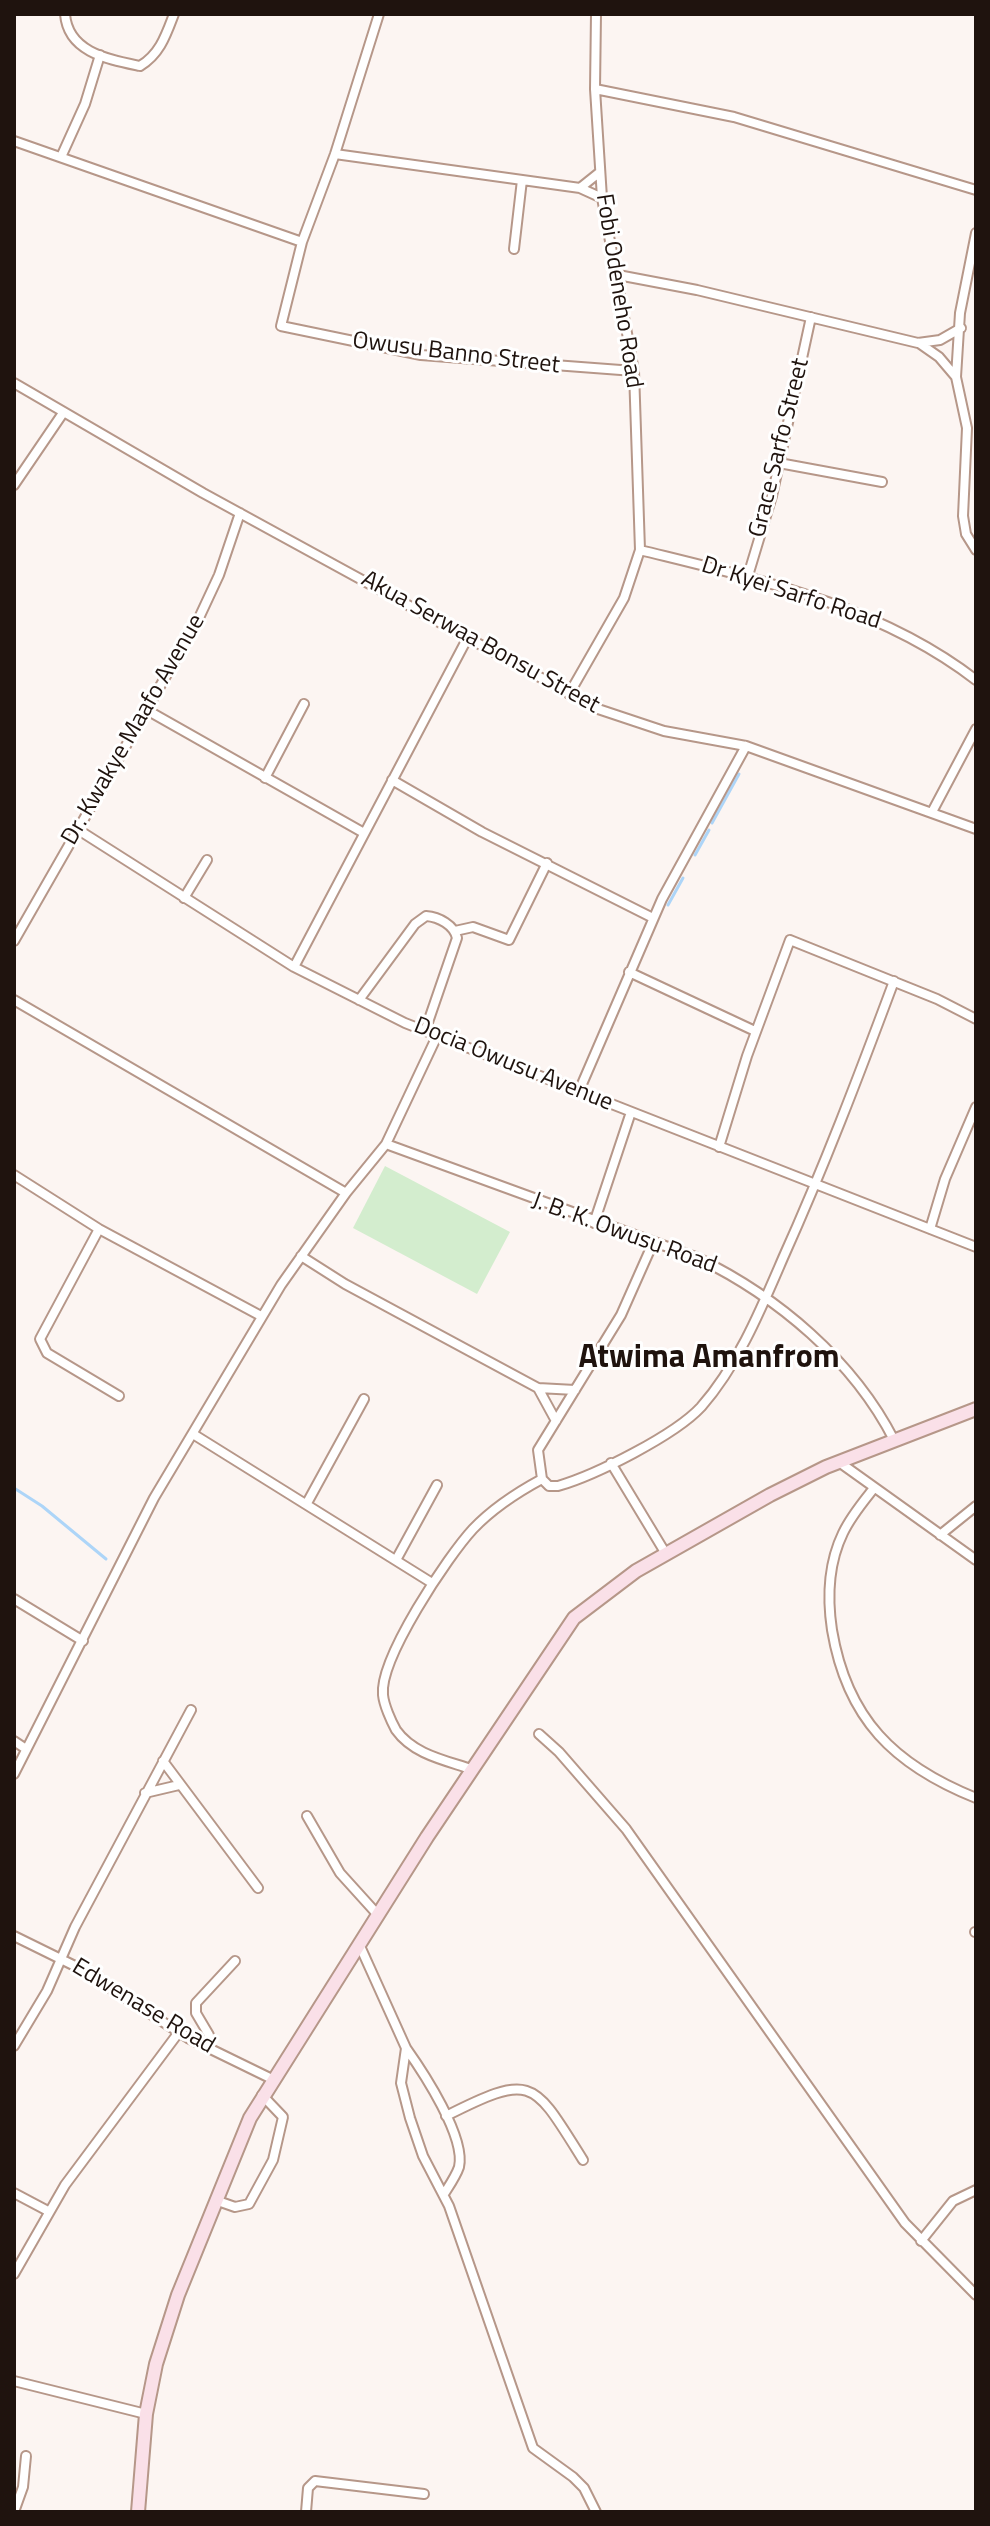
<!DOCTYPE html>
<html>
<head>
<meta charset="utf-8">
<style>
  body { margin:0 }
  #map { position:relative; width:990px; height:2526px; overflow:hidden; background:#fcf5f2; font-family:"Titillium Web",sans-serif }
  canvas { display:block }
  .frame { position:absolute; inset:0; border:16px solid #1f130e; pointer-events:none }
</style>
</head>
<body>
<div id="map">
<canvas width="990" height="2526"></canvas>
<div class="frame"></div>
</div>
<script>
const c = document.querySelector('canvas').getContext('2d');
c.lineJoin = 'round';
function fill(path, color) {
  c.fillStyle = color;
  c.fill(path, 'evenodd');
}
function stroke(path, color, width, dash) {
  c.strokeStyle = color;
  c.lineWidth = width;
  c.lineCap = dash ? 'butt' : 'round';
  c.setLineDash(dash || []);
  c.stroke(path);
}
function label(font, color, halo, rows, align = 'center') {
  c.font = font + ' "Titillium Web",sans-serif';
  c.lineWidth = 6;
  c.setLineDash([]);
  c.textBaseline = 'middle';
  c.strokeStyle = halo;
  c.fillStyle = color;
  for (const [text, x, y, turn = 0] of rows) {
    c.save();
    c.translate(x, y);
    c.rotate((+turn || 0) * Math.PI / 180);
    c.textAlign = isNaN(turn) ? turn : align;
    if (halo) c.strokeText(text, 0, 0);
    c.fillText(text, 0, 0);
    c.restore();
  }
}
const green = new Path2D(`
  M385,1166L510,1232L477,1294L353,1228Z`);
const stream = new Path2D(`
  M712,823L739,774
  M695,855L709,830
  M668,905L683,878
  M14,1488L42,1506L106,1559`);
const street = new Path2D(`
  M65,14C68,52 107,59 140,66C160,54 166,35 174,14
  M379,14L335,154L302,242L281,326L421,355L634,371
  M595,89L734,117L976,190
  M14,141L302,242
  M335,154L580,188L602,198
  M61,157L85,104L100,55
  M580,188L600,172
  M976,233L960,313L956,377L967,428L963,516L966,534L976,550
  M514,249L522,180
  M618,275L697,290L918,343L940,340L961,328
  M919,343L939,357L956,377
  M14,383L203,493L598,709L664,731L746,746L976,829
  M779,463L882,482
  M14,485L63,413
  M640,550C757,579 879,605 976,680
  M747,579L772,496L811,317
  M569,694L624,598L640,550L634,371L602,198L595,89L596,14
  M145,709L364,833
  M265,778L304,704
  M392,780L482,832L653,918
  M932,812L976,729
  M77,829L294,967L405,1023L976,1247
  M184,898L207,860
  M455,931L473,927L509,940L547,863
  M14,941L198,620L219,575L240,513
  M294,967L468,637
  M629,972L755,1031
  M14,1000L346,1193
  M359,1000L415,924L426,916C439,917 454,925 457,938L425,1031
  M579,1091L662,899L746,746
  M386,1144L698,1258C778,1297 853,1360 894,1440
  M719,1147L747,1056L790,940L937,999L976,1019
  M14,1175L99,1229L261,1316
  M594,1223L631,1112
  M99,1229L40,1339L47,1353L119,1396
  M930,1229L945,1179L976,1107
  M301,1256L345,1284L538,1388L575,1390
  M538,1388L556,1421
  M193,1434L432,1583
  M839,1462L976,1560
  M611,1463L666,1554
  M542,1479L538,1450L621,1315L653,1243
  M874,1488C863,1502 851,1516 843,1533C828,1564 827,1597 832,1630C847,1719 894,1765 976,1798
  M307,1503L364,1399
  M940,1535L976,1506
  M396,1560L437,1485
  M14,1599L83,1641
  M539,1734L559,1752L626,1829L905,2223L976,2295
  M14,1741L26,1749
  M163,1761L258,1888
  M471,1769C444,1760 413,1754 396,1730C391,1721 384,1705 383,1695C379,1659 448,1556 473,1529C493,1508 516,1493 542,1479L549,1486H558C596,1475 675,1435 701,1407C738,1365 761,1309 783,1258C824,1167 859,1075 894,981
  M14,1774L154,1498L281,1285L346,1193L386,1144L437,1036
  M145,1793L179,1785
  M307,1816L340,1873L378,1915
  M975,1932H976
  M14,1936L77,1967L188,2038L272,2079
  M359,1944L406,2048L401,2083L410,2118L423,2156L449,2206L533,2448L573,2477L584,2488L596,2512
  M14,2046L47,1991L75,1927L191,1710
  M206,2046L209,2035L196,2013V2003L235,1961
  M406,2048C423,2072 466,2137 459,2167C456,2176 449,2186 444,2194
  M446,2116C533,2072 533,2080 583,2160
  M14,2193L48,2211
  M215,2200L235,2207L249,2204L273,2160L283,2117L262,2095
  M921,2241L953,2201L976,2190
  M14,2274L65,2185L179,2032
  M14,2381L146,2414
  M14,2512L23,2487L26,2456
  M306,2512L308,2488L315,2481L424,2494`);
const secondary = new Path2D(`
  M138,2512L146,2414L156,2364L178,2295L250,2118L427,1837L574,1618L636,1571L770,1495L826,1467L976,1409`);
const streetNames = [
  ["Fobi Odeneho Road",618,291,81],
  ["Owusu Banno Street",456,354,7],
  ["Grace Sarfo Street",780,448,-76],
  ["Dr Kyei Sarfo Road",791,594,18],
  ["Akua Serwaa Bonsu Street",480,643,29],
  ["Dr. Kwakye Maafo Avenue",134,730,-60],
  ["Docia Owusu Avenue",513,1065,22],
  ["J. B. K. Owusu Road",624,1234,20],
  ["Edwenase Road",143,2007,31]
];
const districtNames = [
  ["Atwima Amanfrom",709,1359]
];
fill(green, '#d3edce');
stroke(stream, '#add5f8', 3);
stroke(street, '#b69789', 12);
stroke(secondary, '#b69789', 16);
stroke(street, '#fff', 8);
stroke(secondary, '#fae0e8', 12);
label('24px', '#1f130e', '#fff', streetNames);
label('bold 32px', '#1f130e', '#fff', districtNames);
</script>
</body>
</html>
